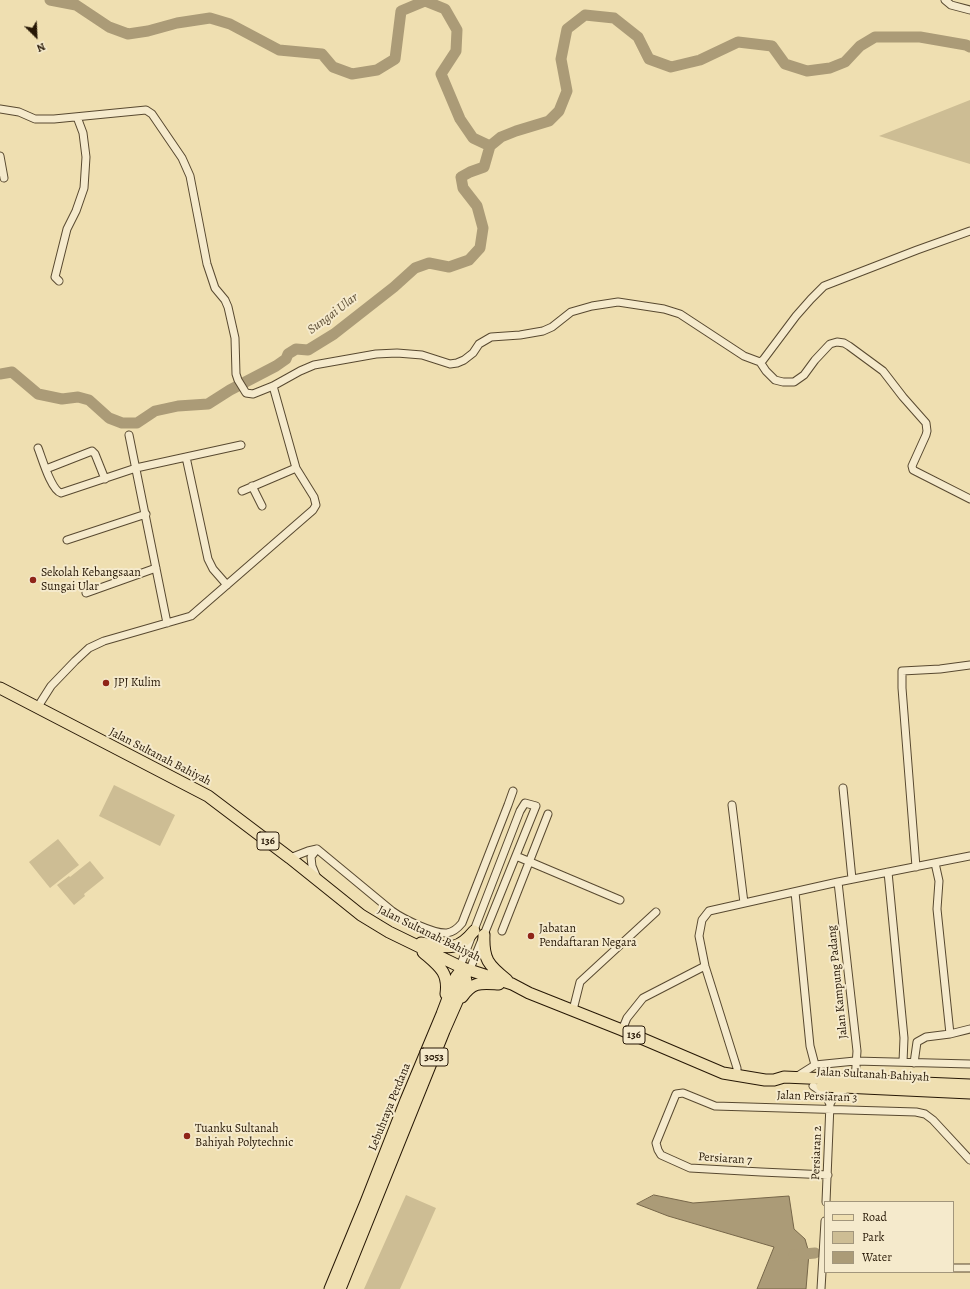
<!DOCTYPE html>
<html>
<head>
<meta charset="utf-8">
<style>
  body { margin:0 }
  #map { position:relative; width:970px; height:1289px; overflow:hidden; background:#efdfb1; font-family:Alegreya,serif }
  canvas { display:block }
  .legend { position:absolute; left:824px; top:1201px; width:130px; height:72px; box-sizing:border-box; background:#f5eacc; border:1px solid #a2967c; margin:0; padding:5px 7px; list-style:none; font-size:12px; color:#261705 }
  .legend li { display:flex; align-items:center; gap:8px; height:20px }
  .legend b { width:20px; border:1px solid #a2967c }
  .north { position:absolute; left:16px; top:16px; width:40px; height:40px; -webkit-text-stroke:3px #f5eacc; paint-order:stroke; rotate:156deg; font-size:11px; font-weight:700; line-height:16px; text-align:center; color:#261705 }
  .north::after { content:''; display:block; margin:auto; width:14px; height:18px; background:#261705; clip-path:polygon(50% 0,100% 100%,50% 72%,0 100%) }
</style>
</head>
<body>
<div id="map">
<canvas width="970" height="1289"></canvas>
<ul class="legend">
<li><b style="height:5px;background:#efdfb1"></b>Road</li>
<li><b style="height:11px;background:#cdbd94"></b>Park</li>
<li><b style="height:11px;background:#ab9b77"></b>Water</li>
</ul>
<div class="north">N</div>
</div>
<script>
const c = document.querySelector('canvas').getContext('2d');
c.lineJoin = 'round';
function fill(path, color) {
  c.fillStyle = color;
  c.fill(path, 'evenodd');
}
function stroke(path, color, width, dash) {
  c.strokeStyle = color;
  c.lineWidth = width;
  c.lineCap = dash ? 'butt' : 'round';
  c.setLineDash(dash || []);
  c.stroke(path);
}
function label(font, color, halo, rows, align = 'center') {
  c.font = font + ' Alegreya,serif';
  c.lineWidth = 4;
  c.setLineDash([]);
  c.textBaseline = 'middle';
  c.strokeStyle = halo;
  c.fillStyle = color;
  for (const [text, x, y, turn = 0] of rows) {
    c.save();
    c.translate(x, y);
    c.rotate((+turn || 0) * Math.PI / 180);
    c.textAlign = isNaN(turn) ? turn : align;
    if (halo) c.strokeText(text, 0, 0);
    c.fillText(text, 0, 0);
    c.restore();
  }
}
const green = new Path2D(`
  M970,100V164L879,136Z
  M114,785L175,815L160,846L99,816Z
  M58,839L79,865L50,888L29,862Z
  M90,861L104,878L84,894L85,896L74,905L57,885L69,876L70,877Z
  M406,1195L436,1208L400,1289H364Z`);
const water = new Path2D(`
  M654,1195L693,1203L789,1196L794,1229L805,1239L809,1253L806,1289H757L774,1247L668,1216L637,1204Z`);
const river = new Path2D(`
  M50,0L76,5L109,27L128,34L148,31L177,23L210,18L230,24L279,50L322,54L333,67L352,74L377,70L395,59L401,11L425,1L445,9L457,30L456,51L441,74L460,119L473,138L490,146
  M490,146L501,137L516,131L549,121L559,111L567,91L561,59L567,29L585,15L614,18L638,37L649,59L671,67L700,60L738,42L772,46L785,64L807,71L830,68L845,62L860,46L875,37H920L966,45L970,47
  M0,374L12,372L38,394L62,399L78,397L89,400L109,418L122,423H137L155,411L178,406L208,404L230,390L276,366L286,359L288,354L296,349L308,350L334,334L394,287L415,268L429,263L449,267L469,260L480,248L483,228L477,206L463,188L461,177L470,172L484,167L490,146
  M794,1255L815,1253`);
const minor = new Path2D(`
  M945,0L951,5L970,10
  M0,109L19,112L35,119H54L146,110L152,114L182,158L190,176L207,264L215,288L225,300L228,307L235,338L236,374L238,380L246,393L253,394L273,386L300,371L314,365L376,354L397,353L422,355L450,364L457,363L464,360L473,353L479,344L491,337L520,335L543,331L552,327L571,312L592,306L618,302L664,309L680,314L744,356L760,362L763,360L796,316L811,299L824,286L917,250L970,231
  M0,156L4,178
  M59,281L55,277L67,229L76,211L84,188L86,157L83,133L77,117
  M760,362L766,371L775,380L783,382H794L804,375L815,360L830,344L837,342L844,343L849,346L883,371L903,397L926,423L927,431L926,435L912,466L913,470L970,499
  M129,435L167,623
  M38,448C42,458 51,490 61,493L136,468L241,445
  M186,457L208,559L213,569L227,585
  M46,469L92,451L95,454L105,479
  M252,486L262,506
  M242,491L296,468
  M67,540L146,514
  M86,593L156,568
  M37,708L51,686L75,661L89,648L104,641L191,616L313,510L316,505L314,497L296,468L273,386
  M843,788L852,879
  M732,805L744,903
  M317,849L392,911C403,919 434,934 447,933C454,932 458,928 462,923L508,805L513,791
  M516,856L620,900
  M290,858L308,851L317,849L311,857L312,866L317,878
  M935,863L939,881L937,909L950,1034
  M916,867L902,688V671L940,669L970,665
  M888,872L904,1038L903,1062
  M838,882L857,1051L855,1080
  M795,892L810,1046L815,1065L855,1061L970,1064
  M502,931L548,814
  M459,969L520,811L525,803L536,806L468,974
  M573,1010L580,982L656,912
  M622,1030L627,1018L643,998L705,966
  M914,1063L917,1042L926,1037L950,1034L970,1029
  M737,1076V1068L705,966L699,936L702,920L709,911L838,882L970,856
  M796,1077L815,1065
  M813,1086C821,1091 826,1095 830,1104L826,1202
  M830,1104C833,1097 838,1091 846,1089
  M828,1175L761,1172L690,1168L661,1155L658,1150L656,1143L676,1094L683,1093L715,1106L916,1112L925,1114L933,1120L970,1160
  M953,1268H970
  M821,1289L825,1221`);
const primary = new Path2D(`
  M0,688L208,796L290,858L361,915L389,932L463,968L512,984L529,993L622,1030L723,1073L765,1080H774L784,1077L970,1085
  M484,935C483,959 488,965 507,980
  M421,943C446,947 456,953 474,931
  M423,952C439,966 449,972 446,994
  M462,997C473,981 481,983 499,984
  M822,1086L970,1093
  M330,1289L366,1202L406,1100L442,1014L456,977L463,968
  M340,1289L444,1031L466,981L463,968`);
const markers = [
  [33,580,4,"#8f2418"],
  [106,683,4,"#8f2418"],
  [531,936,4,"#8f2418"],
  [187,1136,4,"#8f2418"]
];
const shields = [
  [268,841,22],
  [634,1035,22],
  [434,1057,28]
];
const shieldNames = [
  ["136",268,841],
  ["136",634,1035],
  ["3053",434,1057]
];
const poiNames = [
  ["Sekolah Kebangsaan",41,573],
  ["Sungai Ular",41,587],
  ["JPJ Kulim",114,683],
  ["Jabatan",539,929],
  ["Pendaftaran Negara",539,943],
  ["Tuanku Sultanah",195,1129],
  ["Bahiyah Polytechnic",195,1143]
];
const streetNames = [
  ["Jalan Sultanah Bahiyah",160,757,27],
  ["Jalan Sultanah Bahiyah",429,934,26],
  ["Jalan Kampung Padang",838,982,-96],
  ["Jalan Sultanah Bahiyah",873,1075,3],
  ["Jalan Persiaran 3",817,1097,2],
  ["Lebuhraya Perdana",390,1107,-68],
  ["Persiaran 2",817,1153,-88],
  ["Persiaran 7",725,1159,4]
];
const waterNames = [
  ["Sungai Ular",333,314,-37]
];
fill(green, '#cdbd94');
fill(water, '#ab9b77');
stroke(water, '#766649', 1);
stroke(river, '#ab9b77', 11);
stroke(minor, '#584930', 9);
stroke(primary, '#261705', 13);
stroke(minor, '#f5eacc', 7);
stroke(primary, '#efdfb1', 11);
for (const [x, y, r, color] of markers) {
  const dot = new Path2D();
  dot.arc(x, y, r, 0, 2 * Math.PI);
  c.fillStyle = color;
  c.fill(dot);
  stroke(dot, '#f5eacc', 1.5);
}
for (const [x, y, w] of shields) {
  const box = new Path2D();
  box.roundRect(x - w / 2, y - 9, w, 18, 3);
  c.fillStyle = '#f5eacc';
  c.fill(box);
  stroke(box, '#261705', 1);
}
label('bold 11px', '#261705', null, shieldNames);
label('12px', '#261705', '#f5eacc', poiNames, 'left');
label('12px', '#261705', '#f5eacc', streetNames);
label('italic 13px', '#5b4c33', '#f5eacc', waterNames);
</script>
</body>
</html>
